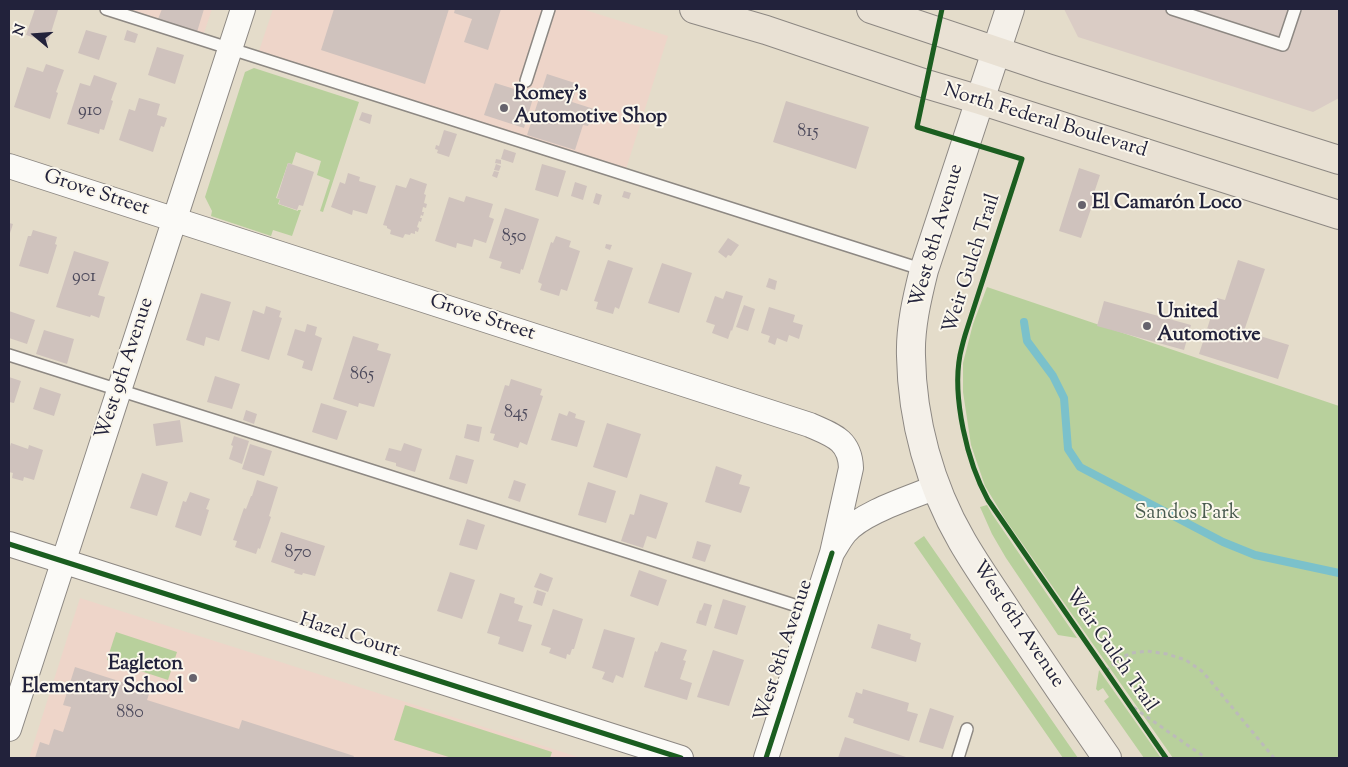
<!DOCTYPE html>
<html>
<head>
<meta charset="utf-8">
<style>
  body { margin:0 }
  #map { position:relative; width:1348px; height:767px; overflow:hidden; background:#e4dcca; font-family:"Sorts Mill Goudy",serif }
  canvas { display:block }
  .frame { position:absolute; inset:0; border:10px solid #22223b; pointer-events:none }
  .north { position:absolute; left:10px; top:10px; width:50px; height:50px; -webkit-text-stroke:4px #fbf7ec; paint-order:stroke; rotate:288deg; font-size:14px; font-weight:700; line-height:20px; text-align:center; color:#22223b }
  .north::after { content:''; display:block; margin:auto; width:18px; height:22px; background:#22223b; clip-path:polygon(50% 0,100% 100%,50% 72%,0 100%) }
</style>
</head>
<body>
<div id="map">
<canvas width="1348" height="767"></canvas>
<div class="frame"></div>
<div class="north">N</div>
</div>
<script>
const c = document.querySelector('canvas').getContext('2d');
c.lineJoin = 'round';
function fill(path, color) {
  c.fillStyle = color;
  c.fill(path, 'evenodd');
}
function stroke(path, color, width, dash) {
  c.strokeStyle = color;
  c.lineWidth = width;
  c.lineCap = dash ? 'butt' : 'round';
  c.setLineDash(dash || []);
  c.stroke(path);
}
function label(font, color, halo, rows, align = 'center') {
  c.font = font + ' "Sorts Mill Goudy",serif';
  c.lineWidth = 4;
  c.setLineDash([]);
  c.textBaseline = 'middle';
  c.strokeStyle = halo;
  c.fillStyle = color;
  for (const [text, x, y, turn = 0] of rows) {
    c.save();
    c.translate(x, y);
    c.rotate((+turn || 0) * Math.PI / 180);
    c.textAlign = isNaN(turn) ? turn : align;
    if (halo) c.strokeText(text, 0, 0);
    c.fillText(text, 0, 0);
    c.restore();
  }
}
const built = new Path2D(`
  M117,9H212L203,36Z
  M273,9H582L668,36L626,169L259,51Z
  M80,598L581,758H29Z`);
const industrial = new Path2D(`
  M1064,9H1339V98L1313,112L1078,37Z`);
const green = new Path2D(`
  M254,68L359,102L323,212L320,211L330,180L317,175L321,161L296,152L292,164L288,163L276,198L280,199L278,204L298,211V210H301L292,236L273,230L271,236L211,216L212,211L205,197L245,72Z
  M987,287L1339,406V758H1173L1005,519L985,486L971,445L963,392V363L973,324Z
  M987,505L992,514L1077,638L1058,635L1006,558L992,534L980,507Z
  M924,536L1078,758H1063L914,543Z
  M116,632L177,652L168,680L107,660Z
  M1099,670L1161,758H1144L1104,701L1109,697L1103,688L1098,691L1096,689Z
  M405,705L552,752L550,758H452L394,740Z`);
const stream = new Path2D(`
  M1024,322L1027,341L1053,376L1064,398L1068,449L1080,467L1223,542L1255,555L1339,573`);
const building = new Path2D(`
  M35,9L58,10L48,42L26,35Z
  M162,9H204L197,32L158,19Z
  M334,9H449L425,84L321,50Z
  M455,9H501L488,50L464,42L472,19L454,13Z
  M86,30L107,36L99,60L78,53Z
  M127,30L138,34L135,43L124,40Z
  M157,47L184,55L175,84L148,75Z
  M46,64L64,70L56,92L58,93L50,119L14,107L27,67L43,72Z
  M547,74L578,84L572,102L594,109L588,126L583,125L575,150L527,135Z
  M94,75L117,83L111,100L113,101L104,130L100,129L99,134L67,124L80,83L90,86Z
  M495,83L534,95L524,128L484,115Z
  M139,98L160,104L157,115L167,118L164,127L161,126L153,152L119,140L129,109L135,111Z
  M786,101L869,127L856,169L773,142Z
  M362,112L372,115L370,124L359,120Z
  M444,130L457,134L449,157L437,153L438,150L435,149L436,145L439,146Z
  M504,149L516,153L513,163L501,159Z
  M496,159L501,160V164L495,163Z
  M288,163L314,172L303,206L299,205L297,210L279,204L280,199L277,198Z
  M496,164L501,166L499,171L494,170Z
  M542,164L566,171L558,197L535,190Z
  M1079,168L1100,175L1093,196L1095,197L1081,238L1059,231Z
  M494,171L499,172L497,178L492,176Z
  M348,173L360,177L359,181L376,186L367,214L353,210L352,215L331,207L340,182L345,184Z
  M410,178L427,184L424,194L426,195L424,203L427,204L426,208L423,207L422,212H424L423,216L421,215L420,218H422L421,222L419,221L417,227L419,228L418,232L415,231V234L411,233L410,235L405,234L403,238L390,234L391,230L387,228V226L383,225L396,185L406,188Z
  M575,182L587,186L583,200L571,196Z
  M624,191L631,193L629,199L622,197Z
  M596,193L602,195L599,205L593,203Z
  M466,196L493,204L489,217L494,219L486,243L474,239L472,247L457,243L456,248L435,241L449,197L464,202Z
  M505,208L539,219L523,270L521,269L520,274L500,268L502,262L489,258Z
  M9,223L13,224L9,236Z
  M33,230L57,237L55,244L57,245L48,274L19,266L28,236H31Z
  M556,236L571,241L569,247L580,251L567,291L561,289L559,296L540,290L542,284L538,282L551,242L553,243Z
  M728,238L739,245L731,256L728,255L726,258L718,252Z
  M606,244L612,245L610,250L605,248Z
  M74,251L109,262L98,295L105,297L99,318L91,315L90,317L56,307Z
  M608,260L633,268L619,309L615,307L613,314L596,309L598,302L594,301Z
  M1238,260L1265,269L1244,331L1289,345L1278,379L1199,354L1217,298L1225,300Z
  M662,263L692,273L679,313L648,303Z
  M769,278L777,281L775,290L766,287Z
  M726,291L743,296L732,331L731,330L728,339L712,333L715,325L706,322L715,296L723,299Z
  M201,293L231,302L219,341L206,337L204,346L186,340Z
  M1104,301L1191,325L1184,350L1097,326Z
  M744,305L755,309L748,331L736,327Z
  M266,306L281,311L279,317L282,318L269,360L241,351L253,310L264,314Z
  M769,307L795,315L793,322L803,325L799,339L789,335L787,342L777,338L775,345L768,342L770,336L761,333Z
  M9,311L35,320L27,344L9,338Z
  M307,324L317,327L315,335L322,338L312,371L302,368L304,361L287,355L295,329L305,332Z
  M44,330L74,339L67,364L36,354Z
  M353,336L379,344L377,350L391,354L374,407L359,403L358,407L333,399Z
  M215,376L240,384L232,409L207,402Z
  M9,377L21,381L14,403L9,402Z
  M511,379L542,389L540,395L543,396L527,445L520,442L518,448L493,440L495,434L490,433L505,385L509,386Z
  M40,387L61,394L54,416L33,409Z
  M321,403L347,411L337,440L312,432Z
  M246,410L257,414L254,424L243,420Z
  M569,411L576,414L575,418L585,421L577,447L551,440L559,413L567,416Z
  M180,420L183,442L156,446L153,424Z
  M607,423L641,434L627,478L593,467Z
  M467,424L482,427L479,442L464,438Z
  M234,436L249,441L242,464L229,459L233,446L231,445Z
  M11,443L28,449L29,445L43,450L34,480L24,477L23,481L12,478L13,473L9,472V450Z
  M404,443L422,449L415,472L396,466V463L385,460L389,448L401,451Z
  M250,444L272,451L264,476L242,469Z
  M456,455L474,460L467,484L449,479Z
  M716,466L742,475L739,484L750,487L741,513L705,502Z
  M142,473L168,482L157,516L130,508Z
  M257,480L278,487L269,516L271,517L260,549L258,548L256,554L235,547L237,541L233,540L244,508L246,509L251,496H252Z
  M514,480L526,484L520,502L508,498Z
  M588,482L616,491L606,523L578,515Z
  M190,492L210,499L206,509L209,510L201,536L175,527L183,501L186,502Z
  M640,494L668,503L656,539L647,536L643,548L621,541L630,514L634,515Z
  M467,519L485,525L477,550L459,545Z
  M281,532L325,546L315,576L303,573L302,575L294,573L295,570L271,562Z
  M697,541L711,545L705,562L692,558Z
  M639,570L667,580L658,606L630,596Z
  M450,572L475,580L462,619L437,611Z
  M540,573L553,578L548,592L534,587Z
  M537,590L546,593L542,606L533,603Z
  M500,593L515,598L514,603L523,606L518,621L532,625L523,652L498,644L500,637L487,633Z
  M723,599L746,606L737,635L714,628Z
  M704,603L712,605L706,626L696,623L700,610L701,611Z
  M553,609L583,619L574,649H572L570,655L567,654L566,659L549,653L551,648L541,645Z
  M878,624L911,634L910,639L921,643L916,662L871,648Z
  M604,629L635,638L623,678L616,675L613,683L602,679L605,672L592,668Z
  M661,642L687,650L683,660L686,661L680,679L692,683L687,700L644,687L655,651L657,652Z
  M713,650L744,660L729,706L697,697Z
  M75,667L150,691L147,700L239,729L242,720L354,756L353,758H35L40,742L49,745L54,729L63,732L71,707L63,705Z
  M863,689L909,703L907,711L918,714L909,741L853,723L854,719L848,717L856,692L862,694Z
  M930,708L954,716L943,749L919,742Z
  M845,737L909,758H838Z`);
const path = new Path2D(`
  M1106,671L1119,659L1131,653L1147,651L1167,654L1186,660L1203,672L1274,758
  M1127,703L1206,758`);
const lane = new Path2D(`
  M106,9L924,270
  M1172,9L1283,45L1295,9
  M526,81L549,9
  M9,355L813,611
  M958,758L967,729`);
const street = new Path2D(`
  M9,166L810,425C833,435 850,440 851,468L832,553
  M9,544L681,758
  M9,729L243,9
  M766,758L832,553C836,547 840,539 845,533C863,512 910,498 936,487`);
const secondary = new Path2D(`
  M1010,9L924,270C917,298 910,328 911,356C912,420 930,486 962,541C977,567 995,592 1011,617C1043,665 1075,712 1107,758`);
const primary = new Path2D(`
  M694,9L766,30L926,84L980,100L1339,215
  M871,9L1047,68L1339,160`);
const cycleway = new Path2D(`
  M942,9L917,127L1022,159L967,329C964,338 962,346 960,355C952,397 967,462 988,500L1166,758
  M9,544L681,758
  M766,758L832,553`);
const markers = [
  [504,108,5,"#66636d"],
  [1082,205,5,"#66636d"],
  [1147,326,5,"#66636d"],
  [193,678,5,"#66636d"]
];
const numberNames = [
  ["910",90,112],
  ["815",808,133],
  ["850",514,238],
  ["901",84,278],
  ["865",362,376],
  ["845",516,414],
  ["870",298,554],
  ["880",130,714]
];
const poiNames = [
  ["Romey's",514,96],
  ["Automotive Shop",514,119],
  ["El Camarón Loco",1092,205],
  ["United",1157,314],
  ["Automotive",1157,337],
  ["Eagleton",183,666,"right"],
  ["Elementary School",183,689,"right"]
];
const streetNames = [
  ["North Federal Boulevard",1045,122,17],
  ["Grove Street",96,194,18],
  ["West 8th Avenue",938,236,-74],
  ["Weir Gulch Trail",973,264,-72],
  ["Grove Street",482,319,18],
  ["West 9th Avenue",126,369,-72],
  ["West 6th Avenue",1017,625,56],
  ["Hazel Court",349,637,18],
  ["West 8th Avenue",785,651,-72],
  ["Weir Gulch Trail",1110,651,55]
];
const parkNames = [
  ["Sandos Park",1187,515]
];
fill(built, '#eed5c9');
fill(industrial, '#daccc5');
fill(green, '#b8d09c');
stroke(stream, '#7bc1cb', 8);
fill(building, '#cfc2bd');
stroke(lane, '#8d8883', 14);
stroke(street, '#8d8883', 26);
stroke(secondary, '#8d8883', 30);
stroke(primary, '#8d8883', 30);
stroke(path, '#bcbaba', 3, [4, 4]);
stroke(lane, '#fbfaf7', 11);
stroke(street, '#fbfaf7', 24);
stroke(secondary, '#f4f0e9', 28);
stroke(primary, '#e9e1d4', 28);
stroke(cycleway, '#1b5e20', 5);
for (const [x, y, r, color] of markers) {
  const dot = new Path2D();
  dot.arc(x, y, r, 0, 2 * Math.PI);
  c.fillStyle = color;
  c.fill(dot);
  stroke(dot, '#fbf7ec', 2);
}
label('18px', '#4d4a5c', null, numberNames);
label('bold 20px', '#22223b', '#fbf7ec', poiNames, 'left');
label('20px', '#22223b', '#fbf7ec', streetNames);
label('20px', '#4a5b50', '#fbf7ec', parkNames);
</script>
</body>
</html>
